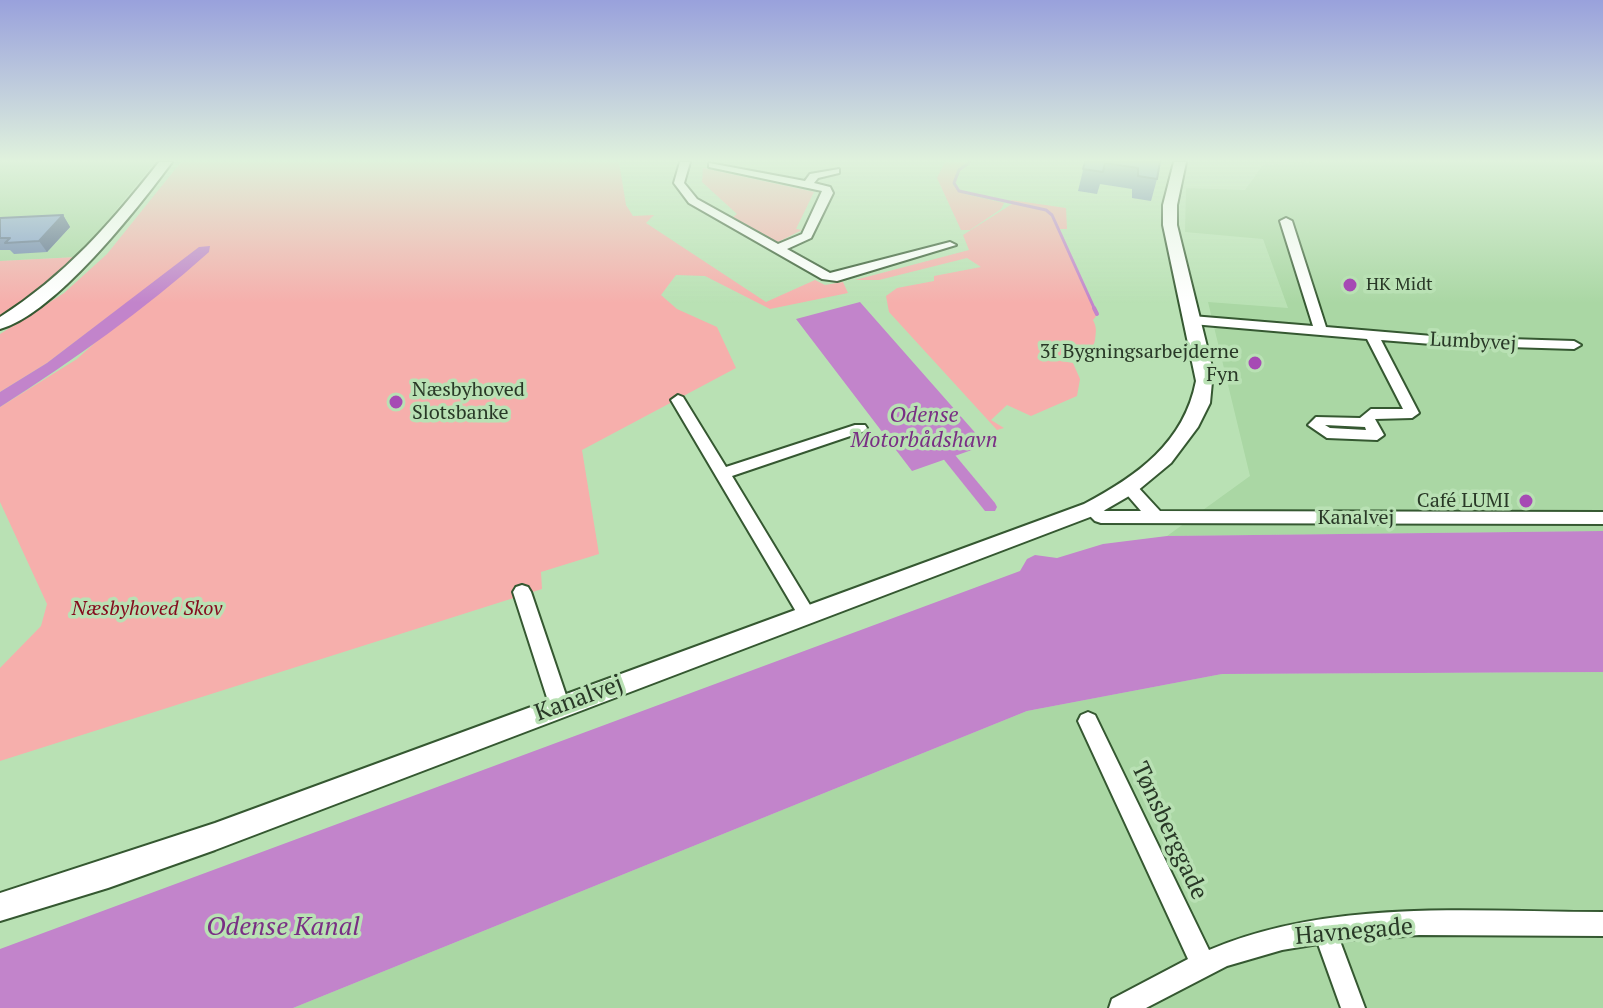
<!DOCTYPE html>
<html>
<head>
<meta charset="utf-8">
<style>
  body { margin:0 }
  canvas { display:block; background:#b9e1b4 }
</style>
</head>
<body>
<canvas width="1603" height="1008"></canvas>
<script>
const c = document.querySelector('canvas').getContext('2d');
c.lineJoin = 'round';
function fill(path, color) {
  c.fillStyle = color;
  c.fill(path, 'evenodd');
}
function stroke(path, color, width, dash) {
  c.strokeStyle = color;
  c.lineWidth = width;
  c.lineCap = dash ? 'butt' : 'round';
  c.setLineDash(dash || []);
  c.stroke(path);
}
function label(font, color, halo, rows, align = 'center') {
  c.font = font + ' "PT Serif",serif';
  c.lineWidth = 7;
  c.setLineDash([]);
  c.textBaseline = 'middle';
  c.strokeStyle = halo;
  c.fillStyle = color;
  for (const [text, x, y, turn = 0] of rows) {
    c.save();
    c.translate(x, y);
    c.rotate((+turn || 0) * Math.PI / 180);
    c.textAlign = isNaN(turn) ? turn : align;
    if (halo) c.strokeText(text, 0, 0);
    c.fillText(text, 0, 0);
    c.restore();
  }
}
const built = new Path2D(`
  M0,162H155L78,257L0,261Z
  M1324,162H1603V531L1167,536L1250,476L1208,302L1288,308L1263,239L1185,232L1186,188L1245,190L1263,165Z
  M1603,672V1008H293L1027,711L1222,674Z`);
const green = new Path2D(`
  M181,162H619L626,205L633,216L654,215L646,223L766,302L815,280L825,285L843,282L848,293L770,309L705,276L676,275L661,295L677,309L717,327L736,368L582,450L599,554L541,572L542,589L0,761V668L41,626L47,604L0,502V407L77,359L199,248L47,363L0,392V334L64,293L107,254Z
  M945,162H967L958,169L953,185L965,194L1004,203L1001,209L970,230H961L937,178Z
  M703,168L814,192L796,229L802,230L778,242L733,217L737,214L702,182Z
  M1011,200L1066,208L1067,229H1059L1097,315L1093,320C1097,328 1096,331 1095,340C1089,370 1062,350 1044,358L1073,363L1080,379L1077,396L1031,416L1007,405L991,420L1004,428L997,430L889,312L886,296L897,288L934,281V276L981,267L967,258L879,280H855L969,250L963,235L1012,204Z
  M78,257L52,282L0,317V261Z`);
const water = new Path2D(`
  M210,246L209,252C143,311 74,360 0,407V392L47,363L199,247Z
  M860,302L986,445L912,471L796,319Z
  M1603,531V672L1222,674L1027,711L293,1008H0V949L1020,571L1027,559L1035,555L1057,558L1103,544L1167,536Z`);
const streamFar1 = new Path2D(`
  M970,162L959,170L954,183L959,191L1046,210L1052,215L1095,310`);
const stream = new Path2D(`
  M1094,308L1097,314`);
const canal = new Path2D(`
  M950,453L955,455L995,503L997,507L995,511H985L945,461L943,458L945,455Z`);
const minor = new Path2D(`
  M680,162H690L684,183L697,199L778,244L802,234L822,191L709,167V163L805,181L810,174L839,169V173L818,178L814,183L830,187L833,193L811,238L787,249L830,273L950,242L956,245L837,281L822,279L689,203L674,183Z
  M1286,218L1292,221L1326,327L1444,337L1574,341L1581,345L1574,349L1444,345L1381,340L1419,413L1412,418L1375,419L1384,435L1377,440L1327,438L1308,425L1316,417L1360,418L1371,409H1403L1367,339L1192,324L1186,320L1192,316L1313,326L1280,221ZM1325,425L1365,427L1366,430L1330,428Z
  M678,395L683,397L726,467L855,425H865L867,428L865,431L732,476L813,610L816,615L813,620L807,622L801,620L671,400Z
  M1130,483L1136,485L1160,511L1603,512V524L1101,523L1095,521L1083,509L1085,505L1091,503L1105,511H1141L1122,489Z
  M522,585L528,587L531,592L570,707L567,713L560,716L553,713L550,707L513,592L516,587Z
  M1088,712L1095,715L1209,950C1332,898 1472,912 1603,912V936L1419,935L1340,941L1365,1008H1341L1318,944L1282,950L1227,966L1146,1008H1109L1112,999L1188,959L1078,721L1081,715Z`);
const tertiary = new Path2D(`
  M159,162H172C138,208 55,314 0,329V317C65,276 112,222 159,162Z
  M1174,162H1186L1177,205V225L1213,371L1210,403L1198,427L1171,463L1136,492L1098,514L215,850L108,888L0,921V893L215,823L1084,504C1137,476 1184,443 1196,381L1163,225V205Z`);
const wall = new Path2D(`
  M1085,162H1160L1157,179L1151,201L1132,198V189L1100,184L1097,194L1078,191Z
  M63,215L70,227L47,252L14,254L10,250H0V218Z`);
const shadedWall = new Path2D(`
  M63,215L70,227L47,252L39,241Z`);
const building = new Path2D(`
  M1085,162H1160L1157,179L1138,176V168L1105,163L1103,172L1083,169Z
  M63,215L39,241L5,243L10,238H0V218Z`);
const markers = [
  [1350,285,8,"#a64ab4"],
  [1255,363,8,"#a64ab4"],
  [396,402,8,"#a64ab4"],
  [1526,501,8,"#a64ab4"]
];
const farPoinames = [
  ["HK Midt",1366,285]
];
const streetNames = [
  ["Lumbyvej",1473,342,3],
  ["Kanalvej",1356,518]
];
const poiNames = [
  ["3f Bygningsarbejderne",1239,352],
  ["Fyn",1239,375],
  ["Næsbyhoved",412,390,"left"],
  ["Slotsbanke",412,413,"left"],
  ["Café LUMI",1510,501]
];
const parkNames = [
  ["Næsbyhoved Skov",147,609]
];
const waterNames = [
  ["Odense",924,416],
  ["Motorbådshavn",924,441]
];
const nearStreetnames = [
  ["Kanalvej",579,699,-20],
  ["Tønsberggade",1169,831,65],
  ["Havnegade",1354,932,-5]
];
const nearWaternames = [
  ["Odense Kanal",283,928]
];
fill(built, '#aad7a4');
fill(green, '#f6afac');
fill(water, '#c284cb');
stroke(streamFar1, '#c284cb', 3);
stroke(stream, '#c284cb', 4);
fill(canal, '#c284cb');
stroke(minor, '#355831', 4);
stroke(tertiary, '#355831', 4);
fill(minor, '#fff');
fill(tertiary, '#fff');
fill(wall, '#7187af');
fill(shadedWall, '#5c6e8e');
fill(building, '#839dcb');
stroke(building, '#5c6e8e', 2);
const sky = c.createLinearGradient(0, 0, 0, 303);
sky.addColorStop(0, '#99a1dc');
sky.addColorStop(0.53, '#e0f2dd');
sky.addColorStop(1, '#e0f2dd00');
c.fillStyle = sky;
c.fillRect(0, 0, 1603, 303);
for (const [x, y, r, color] of markers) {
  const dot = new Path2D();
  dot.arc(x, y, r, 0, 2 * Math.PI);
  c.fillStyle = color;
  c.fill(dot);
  stroke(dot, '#b9e1b4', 3);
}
label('18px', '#293927', '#b9e1b4', farPoinames, 'left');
label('20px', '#293927', '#b9e1b4', streetNames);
label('20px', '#293927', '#b9e1b4', poiNames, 'right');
label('italic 20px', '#840a1c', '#b9e1b4', parkNames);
label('italic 22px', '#792f84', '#b9e1b4', waterNames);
label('24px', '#293927', '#b9e1b4', nearStreetnames);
label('italic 26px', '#792f84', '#b9e1b4', nearWaternames);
</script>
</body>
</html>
